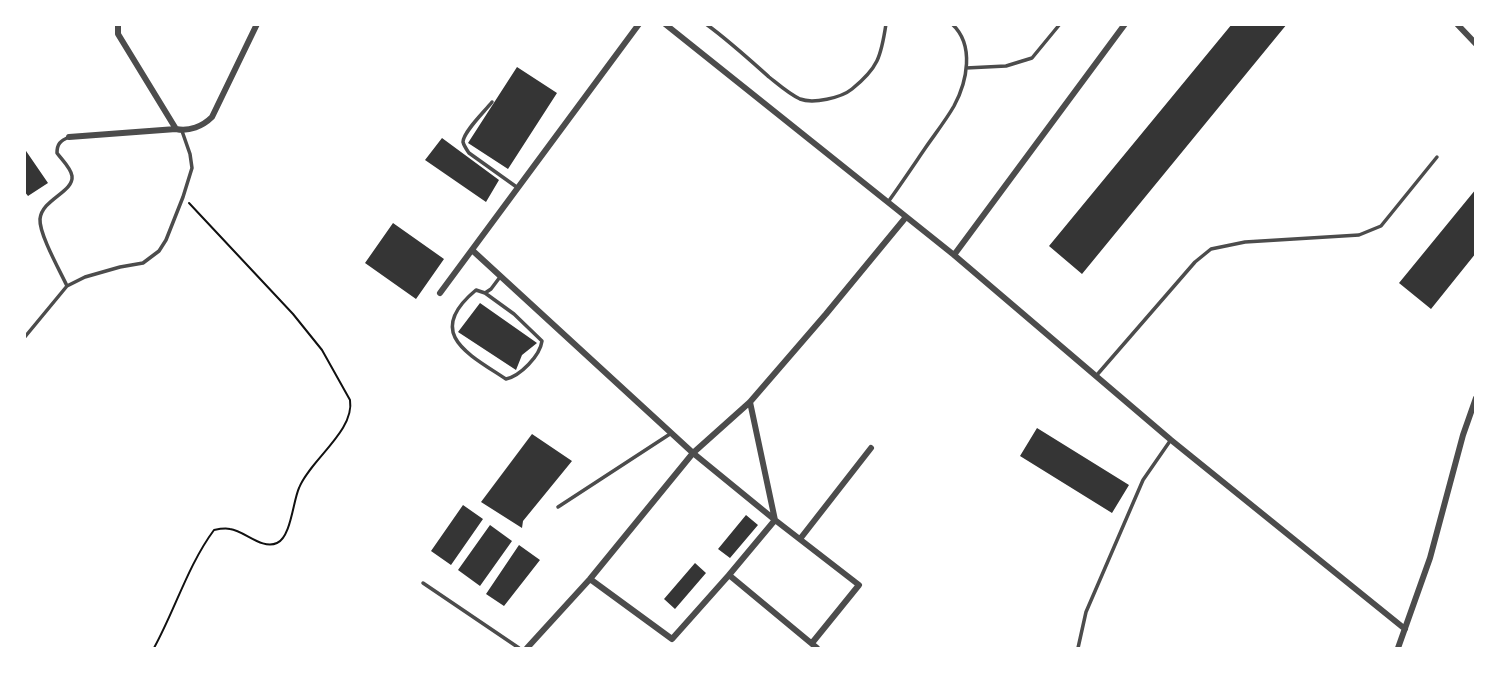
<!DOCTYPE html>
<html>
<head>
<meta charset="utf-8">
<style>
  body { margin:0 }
  #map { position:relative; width:1500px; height:673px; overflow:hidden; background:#fff; font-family:"Open Sans",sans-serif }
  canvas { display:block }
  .frame { position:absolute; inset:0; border:26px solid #fff; pointer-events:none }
</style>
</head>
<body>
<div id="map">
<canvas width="1500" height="673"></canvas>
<div class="frame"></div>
</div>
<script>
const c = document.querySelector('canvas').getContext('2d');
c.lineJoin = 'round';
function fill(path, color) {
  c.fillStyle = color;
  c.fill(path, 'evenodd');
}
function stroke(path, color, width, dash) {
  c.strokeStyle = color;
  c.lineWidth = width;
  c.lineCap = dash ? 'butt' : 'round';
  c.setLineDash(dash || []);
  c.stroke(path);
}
const building = new Path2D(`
  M1232,24H1287L1082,274L1049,246Z
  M517,67L557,93L508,169L468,143Z
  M442,138L499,180L486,202L425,160Z
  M24,148L48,183L28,196L24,191Z
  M1476,189V253L1431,309L1399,283Z
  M393,223L444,259L416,299L365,263Z
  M480,303L537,343L522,355L516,370L458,332Z
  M1037,428L1129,485L1112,513L1020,456Z
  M532,434L572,461L523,521L522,528L481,502Z
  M463,505L483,519L451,565L431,551Z
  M746,515L758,525L730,558L718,549Z
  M490,525L512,541L480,586L458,570Z
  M519,545L540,560L504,606L486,594Z
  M695,563L706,573L675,609L664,599Z`);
const path = new Path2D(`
  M154,648C175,610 188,565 214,530C219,529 225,528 230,529C245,531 262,550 277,543C291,537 293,501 299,488C310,460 355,431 350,400L322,350L293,314L189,203`);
const service = new Path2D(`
  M706,24C728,40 749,59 769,77C779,85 789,94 800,99C813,104 841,98 852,89C878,68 881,57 886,24
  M966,68L1006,66L1032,58L1060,24
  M492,102C485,111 463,132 463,142C464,146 467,150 469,153L518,188
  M888,202C901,184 913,166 926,147C935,134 946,120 954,106C967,82 975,45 952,24
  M67,286C60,271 39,234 40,219C42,199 74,192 72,176C71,168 62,160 57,153C57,144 60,141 69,137
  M485,293L514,314L542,341C540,356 520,376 506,379C468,354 424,333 476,290L485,293L491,289L500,277
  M24,338L67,286L85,277L120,267L143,263L159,251L166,240L183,197L192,168L190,154L182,131
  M1096,376L1195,262L1211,249L1245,242L1359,235L1381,226L1437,157
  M558,507L670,434
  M423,583L519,648
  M1078,648L1086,612L1143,480L1170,441`);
const minor = new Path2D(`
  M118,24V34L176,129
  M665,24L954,255L1171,440L1405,629
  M1457,24L1476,44
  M69,137L176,129C189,132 203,126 212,117L257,24
  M472,250L693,453L775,520L859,585L812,643
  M954,255L1125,24
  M440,293L639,24
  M750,402L775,520
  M800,539L871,448
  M729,575L817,648
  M590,579L672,639L729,575L775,520
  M527,648L590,579L693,453L750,402L826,314L906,217
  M1398,648L1430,558L1463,435L1476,398`);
fill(building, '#353535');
stroke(path, '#111', 2);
stroke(service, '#4c4c4c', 3.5);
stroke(minor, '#4c4c4c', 6);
</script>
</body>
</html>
